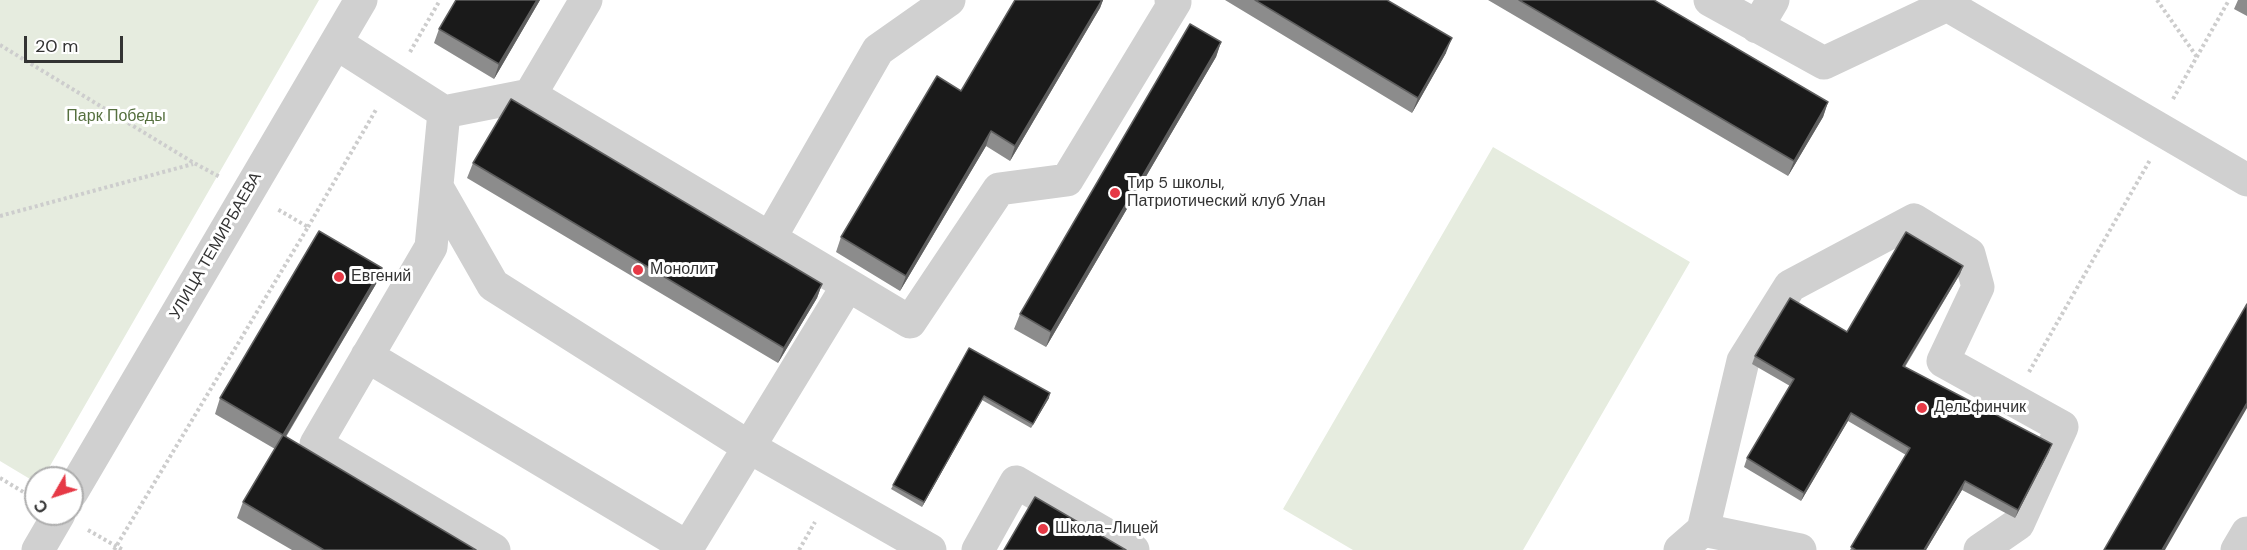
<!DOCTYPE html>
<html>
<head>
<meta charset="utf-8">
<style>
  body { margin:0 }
  #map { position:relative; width:2247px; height:550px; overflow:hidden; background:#fff; font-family:"DM Sans",sans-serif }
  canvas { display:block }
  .north { position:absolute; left:24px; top:466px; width:60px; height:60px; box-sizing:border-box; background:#fff; border:2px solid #adadad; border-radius:50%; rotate:231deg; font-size:16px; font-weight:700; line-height:24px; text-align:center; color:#333 }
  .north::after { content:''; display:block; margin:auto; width:21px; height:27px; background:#e63946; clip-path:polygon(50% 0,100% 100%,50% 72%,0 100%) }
  .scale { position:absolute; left:24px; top:36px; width:99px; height:27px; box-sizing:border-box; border:3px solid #333; border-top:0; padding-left:8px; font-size:18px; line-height:21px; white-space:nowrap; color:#333; -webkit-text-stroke:4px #fff; paint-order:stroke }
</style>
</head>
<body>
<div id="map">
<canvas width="2247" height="550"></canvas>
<div class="north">С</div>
<div class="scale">20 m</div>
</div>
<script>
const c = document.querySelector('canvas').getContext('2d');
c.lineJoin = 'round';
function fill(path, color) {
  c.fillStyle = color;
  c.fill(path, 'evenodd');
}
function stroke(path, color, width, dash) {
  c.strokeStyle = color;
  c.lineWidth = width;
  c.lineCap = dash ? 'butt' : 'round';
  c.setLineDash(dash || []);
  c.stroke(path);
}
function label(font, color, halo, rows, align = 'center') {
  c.font = font + ' "DM Sans",sans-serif';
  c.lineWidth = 6;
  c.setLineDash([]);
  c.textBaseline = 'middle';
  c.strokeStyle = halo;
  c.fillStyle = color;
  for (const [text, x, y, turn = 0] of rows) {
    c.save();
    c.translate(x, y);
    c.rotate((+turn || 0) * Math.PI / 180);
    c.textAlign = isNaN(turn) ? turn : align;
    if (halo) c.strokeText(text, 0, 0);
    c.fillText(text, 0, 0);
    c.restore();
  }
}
const green = new Path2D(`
  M0,0H319L43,478H36V490L32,497L35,482L0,461Z
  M1493,147L1690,262L1523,550H1353L1283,509Z`);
const path = new Path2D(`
  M2157,0L2197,57
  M0,45L194,163L220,177
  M410,52L440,0
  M2173,99L2229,0
  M0,216L193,164
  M308,227L377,108
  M2029,372L2150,160
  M0,478L30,496
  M88,530L123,550
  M114,550L308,227L277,209
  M799,550L815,522`);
const minor = new Path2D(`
  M1710,0L1824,63L1947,5L2247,180
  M1757,27L1773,0
  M336,43L444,112L530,95L910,322L999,189L1067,180L1175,2L1171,0
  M530,95L586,0
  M444,112L431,247L316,444L494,550
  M437,187L493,285L749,447L930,550
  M770,238L878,50L949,0
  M367,356L687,547
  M72,492L361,0
  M1703,530L1800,550
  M38,550L59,514
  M686,550L848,285
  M978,550L1016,482L1133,550
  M1680,550L1703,530L1743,361L1790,286L1914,220L1969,254L1978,287L1943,361L2062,427L2018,524L1980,550
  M2237,550L2247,533`);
const wall = new Path2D(`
  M540,0L494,79L434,43L439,29Z
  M1015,0H1103L1100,8L1010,161L986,146L900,291L836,252L841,237L961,91Z
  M1225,0H1387L1446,53L1412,113Z
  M1488,0H1654L1828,102L1823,117L1788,176Z
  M2238,0H2247V16L2234,9Z
  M1221,42L1216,57L1046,347L1014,329L1020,314Z
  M473,163L822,284L817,298L778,363L467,178Z
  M1963,266L1960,274L1905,367L2049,452L2015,518L1962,490L1926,550H1850L1906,455L1848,421L1801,501L1744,467L1747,458L1790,386L1752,364L1755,356L1847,332Z
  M382,268L376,284L286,437L476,550H292L237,518L243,502L275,449L215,414L220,398Z
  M969,348L1049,398L1031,428L982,400L922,507L891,489Z`);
const shadedWall = new Path2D(`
  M537,0H540L494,79L499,64Z
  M1102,0H1103L1100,8L1010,161L1015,146Z
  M1452,38L1446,53L1412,113L1418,98Z
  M1221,42L1216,57L1046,347L1051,332Z
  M1828,102L1823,117L1788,176L1794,161Z
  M991,131L986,146L900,291L906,276Z
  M1963,266L1960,274L1900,374L1903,366Z
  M382,268L376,284L277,451L283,435Z
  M822,284L817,298L778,363L784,348Z
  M1050,393L1049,398L1031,428L1033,424Z
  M984,396L982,400L922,507L924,502Z
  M2247,403V408L2165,550H2162Z
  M1851,413L1848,421L1801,501L1804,493Z
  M2052,444L2049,452L2015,518L2018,510Z
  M1965,481L1962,490L1926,550H1924Z`);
const building = new Path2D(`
  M456,0H537L499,64L439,29Z
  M1015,0H1102L1015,146L991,131L906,276L841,237L937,76L961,91Z
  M1255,0H1387L1452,38L1418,98Z
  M1519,0H1654L1828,102L1794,161Z
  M1190,24L1221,42L1051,332L1020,314Z
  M511,99L822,284L784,348L473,163Z
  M319,231L382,268L283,435L220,398Z
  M1906,232L1963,266L1903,366L2052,444L2018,510L1965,481L1924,550H1856L1851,547L1910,448L1851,413L1804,493L1747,458L1794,379L1755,356L1790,298L1847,332Z
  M2247,304V403L2162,550H2104Z
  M969,348L1050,393L1033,424L984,396L924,502L893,485Z
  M283,435L476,550H324L243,502Z
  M1035,497L1126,550H1004Z`);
const markers = [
  [1115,193,6,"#e63946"],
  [638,270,6,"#e63946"],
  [339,277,6,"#e63946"],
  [1922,408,6,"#e63946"],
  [1043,529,6,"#e63946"]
];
const parkNames = [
  ["Парк Победы",116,117]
];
const poiNames = [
  ["Тир 5 школы,",1127,184],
  ["Патриотический клуб Улан",1127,202],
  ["Монолит",650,270],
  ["Евгений",351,277],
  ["Дельфинчик",1934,408],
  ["Школа-Лицей",1055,529]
];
const streetNames = [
  ["УЛИЦА ТЕМИРБАЕВА",216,246,-60]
];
fill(green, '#e6ecdf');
stroke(path, '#cdcdcd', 4, [3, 3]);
stroke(minor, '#d0d0d0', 33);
fill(wall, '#8c8c8c');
fill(shadedWall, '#5f5f5f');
fill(building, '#1a1a1a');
stroke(building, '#5f5f5f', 1.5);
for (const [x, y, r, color] of markers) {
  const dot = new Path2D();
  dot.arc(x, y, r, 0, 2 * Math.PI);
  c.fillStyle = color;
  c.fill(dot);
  stroke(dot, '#fff', 2);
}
label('16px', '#56703f', '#fff', parkNames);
label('16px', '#333', '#fff', poiNames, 'left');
label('16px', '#333', '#fff', streetNames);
</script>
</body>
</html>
